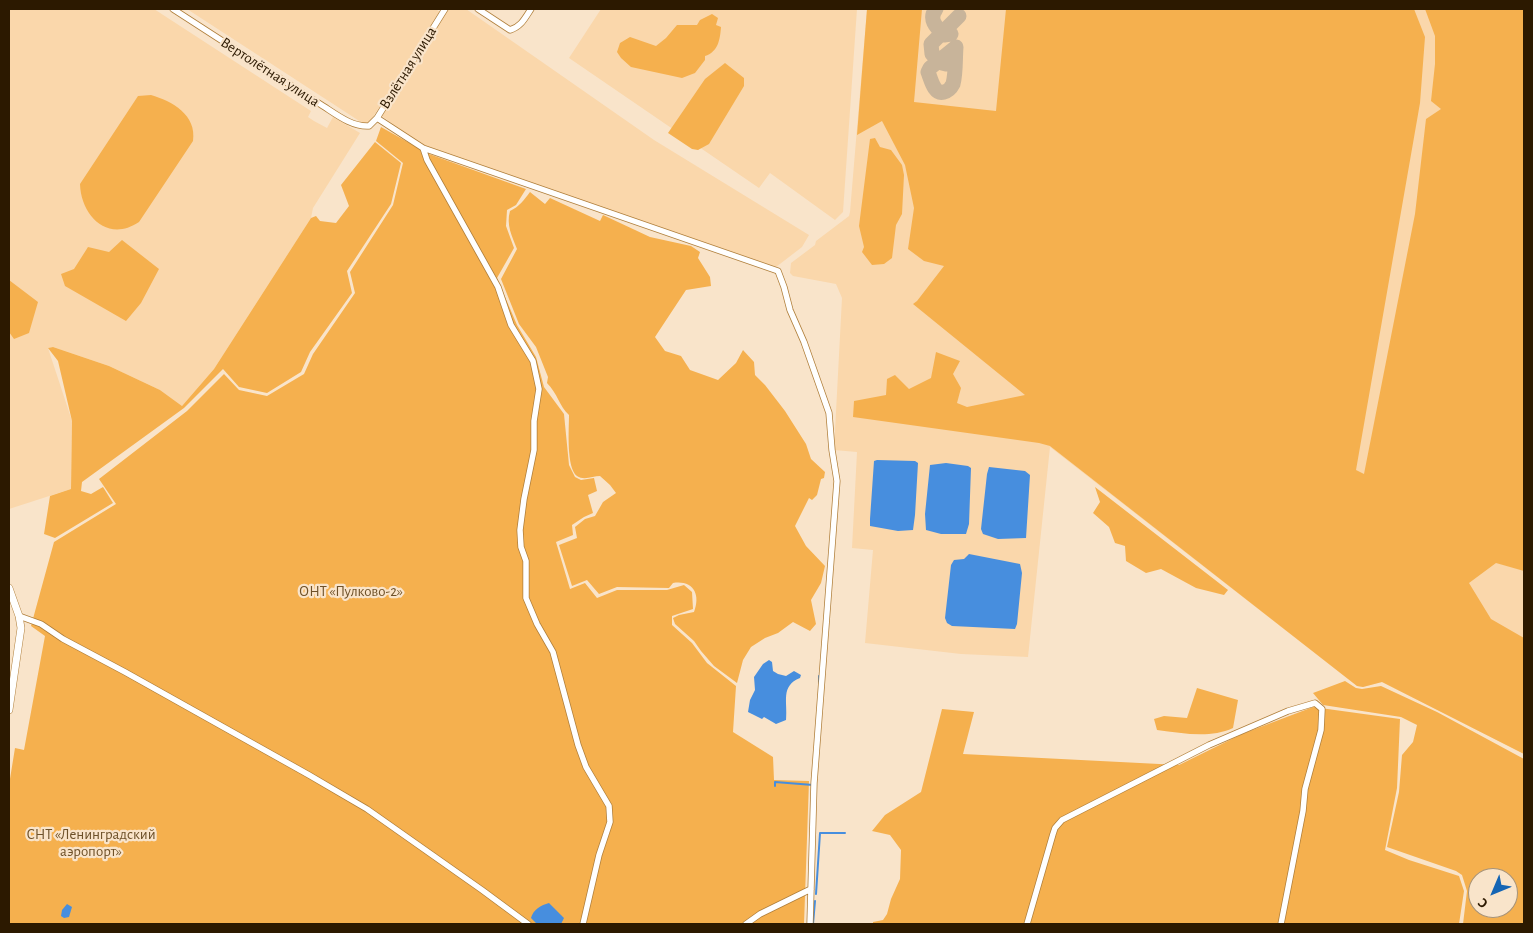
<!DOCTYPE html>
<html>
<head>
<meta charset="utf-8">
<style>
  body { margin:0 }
  #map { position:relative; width:1533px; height:933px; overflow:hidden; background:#f9e4ca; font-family:"Alegreya Sans",sans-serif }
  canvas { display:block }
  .frame { position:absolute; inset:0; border:10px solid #2c1900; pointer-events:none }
  .north { position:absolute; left:1468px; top:868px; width:50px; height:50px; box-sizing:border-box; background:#f9e4ca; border:1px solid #a79379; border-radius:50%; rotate:225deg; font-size:14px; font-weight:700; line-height:20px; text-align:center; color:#2c1900 }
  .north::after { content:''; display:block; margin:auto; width:18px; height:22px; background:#1565b4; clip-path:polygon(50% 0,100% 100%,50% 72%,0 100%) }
</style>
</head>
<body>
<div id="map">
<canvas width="1533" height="933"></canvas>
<div class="frame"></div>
<div class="north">С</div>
</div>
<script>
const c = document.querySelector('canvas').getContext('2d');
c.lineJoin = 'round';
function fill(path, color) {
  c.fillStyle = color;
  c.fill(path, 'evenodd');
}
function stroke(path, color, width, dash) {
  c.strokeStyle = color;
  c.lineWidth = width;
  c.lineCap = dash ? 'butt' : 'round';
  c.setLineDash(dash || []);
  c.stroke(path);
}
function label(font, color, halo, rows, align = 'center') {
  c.font = font + ' "Alegreya Sans",sans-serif';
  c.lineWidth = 4.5;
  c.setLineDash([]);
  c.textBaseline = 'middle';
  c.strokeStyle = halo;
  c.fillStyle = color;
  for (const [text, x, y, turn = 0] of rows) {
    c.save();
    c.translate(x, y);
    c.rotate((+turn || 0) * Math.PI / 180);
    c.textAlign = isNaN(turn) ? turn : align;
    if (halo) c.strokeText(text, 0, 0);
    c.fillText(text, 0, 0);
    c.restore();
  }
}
const built = new Path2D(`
  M9,9H154L311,111L308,117L314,121L327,128L333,117L360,133L313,208L311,218L214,369L182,406L160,390L109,366L53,347L48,348L72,421L71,489L9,509Z
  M187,9H436L441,13L367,126Z
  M448,9H466L654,140L809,235L802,247L776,267L421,145L382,116Z
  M601,9H857L843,212L835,220L770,173L759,188L569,58Z
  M867,9H1524V754L1382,682L1363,687L1357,686L1050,447L1028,657L961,654L865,643L873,550L852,548L857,452L834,450L842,298L836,284L793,276L790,273L791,263L815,245L816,241L849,216L850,212Z`);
const green = new Path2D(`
  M867,9H922L914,102L996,111L1006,9H1414L1425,37L1420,103L1356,470L1364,474L1415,214L1426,119L1441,109L1431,101L1435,64V36L1425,9H1524V571L1496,563L1469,583L1491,619L1524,638V754L1382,682L1363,687L1357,686L1050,446L1039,443L853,417L854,401L886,395L887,379L895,375L909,389L931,378L936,352L960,361L953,374L961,388L957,403L967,407L1025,395L913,304L917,301L944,266L924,261L908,249L914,208L905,165L882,121L857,135Z
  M712,14L718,18L716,25L721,27C720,40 718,52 705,56V60L695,73L682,78L631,67L621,58L617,52L620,43L630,37L656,46L666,38L677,25H697L700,20Z
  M725,63L744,78V86L709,144L698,150L692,149L668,133L705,79Z
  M151,95C172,101 197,115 193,141L139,222C108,243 81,216 80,184L138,96Z
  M381,127L429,154L526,189L516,205L507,210L506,226L514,248L497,278L517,325L536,357L544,387L564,414L569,465L575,477L581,480L594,478L597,491L588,495L593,513L584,517L572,525L573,535L556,542L570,589L585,583L597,598L617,590H667L684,585L692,592L693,609L672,616V625L692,643L707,663L736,686L733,732L773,757L774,780L809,781L804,924H9V785L15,748L24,750L45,636L31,626L54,542L116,504L99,479L187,411L224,374L239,390L267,396L304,374L313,354L355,293L350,272L393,205L403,163L376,141Z
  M875,138L880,147L891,150L902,165L904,175L902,214L896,225L892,258L884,264L872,265L862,252L864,247L859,226L870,139Z
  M375,142L401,163L391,204L347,271L352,293L310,352L301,372L267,393L239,387L223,369L184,408L82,482L81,491L91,494L103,487L113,503L55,538L44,534L50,496L71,489L72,421L58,361L48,348L53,347L109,366L160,390L182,406L214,369L311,218L316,216L320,221L336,223L349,206L341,185Z
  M530,192L545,204L550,198L600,221L603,215L650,237L691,246L700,252L698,258L710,277L711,286L686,290L655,337L665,351L681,356L690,370L718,380L736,363L743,350L754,362L755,375L765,385L785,411L806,444L811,459L825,472L824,478L821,479L817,495L812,500L809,498L795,526L806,546L825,566L821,583L811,600L816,624L810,631L793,622L778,633L765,638L751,647L743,660L737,683L714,666L701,651L694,641L675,624L673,618L679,615L694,612C701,594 693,580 673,583L669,588L617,587L599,594L587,580L572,586L559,545L577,538L575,527L585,519L595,516L603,502L616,493L610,485L600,476C593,476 584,481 577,476C566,468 569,428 569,415C559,406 558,394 547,383L548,377L536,347L519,324L501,279L517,249C512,236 506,225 510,211C519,207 524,200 530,192Z
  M122,240L159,269L141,303L126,321L65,286L61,274L74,269L88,247L109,252Z
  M9,280L38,302L29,333L14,339L9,332Z
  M1095,487L1228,590L1224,595L1196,588L1161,569L1146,573L1126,561L1125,546L1115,543L1109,527L1093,513L1100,502Z
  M1345,681L1356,688L1362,689L1381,686L1437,712L1524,759V924H1463L1467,891L1462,875L1456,871L1387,847L1399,792L1402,755L1413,742L1417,725L1401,717L1323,705L1313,693ZM1478,878H1508V908H1478Z
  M1197,688L1238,700L1233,728C1209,739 1183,733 1157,730L1154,719L1164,716L1187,718Z
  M1313,707L1400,719L1397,788L1385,850L1409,860L1459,876L1464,891L1459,924H873V922L883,920L887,914L891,899L900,879L901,850L890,835L872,831L885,815L921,792L942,709L974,712L963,754L1179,765L1242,734Z`);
const water = new Path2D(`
  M877,460L915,461L918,463L915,515L913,530L898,531L870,526V519L874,461Z
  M946,463L968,466L971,468L969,524L966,534H941L926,530L925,514L930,465Z
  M989,467L1025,471L1030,475L1026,538L998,539L983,534L981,529L987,474Z
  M969,554L1020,564L1022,573L1017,624L1015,629L952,626L947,623L945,618L951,565L954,560L964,559Z
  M769,660L772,662L773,671L778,674L786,676L794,671L801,675L800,678C780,686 788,702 786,720L776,724L764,717L762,719L748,712L750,700L755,690L754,677L763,664Z
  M549,903L564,918L561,924H537L531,918C533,910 541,905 549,903Z
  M67,904L72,907L69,917L64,918L61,916L62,910Z`);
const stream = new Path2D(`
  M819,684V676
  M775,786V782L813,785
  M816,894L820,833H845
  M813,924L815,901`);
const taxiway = new Path2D(`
  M936,9C928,19 936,27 944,35L951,34
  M956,47C955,59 956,73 953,84C951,88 948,91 944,92C934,95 931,79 928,72L930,68Z
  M946,64L942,63L932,54L931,44L959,16`);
const minor = new Path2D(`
  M173,9L323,106C337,115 352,127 369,126L377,118L445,9
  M478,9L510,30C521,27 525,18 531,9
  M377,118L423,148L427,160L498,287L511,325L533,361L539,389L534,421V450L524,499L520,530L521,547L526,561V598L537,624L553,652L578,745L586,767L609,806L610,822L599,855L583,924
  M423,148L778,271L784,287L790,310L804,342L829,413L832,450L837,481L814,783L810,924
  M19,616L41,624L63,639L125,672L309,775L367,809L482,890L528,924
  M746,924L760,914L811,889
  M1027,924L1053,834L1055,828L1062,820L1209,745L1288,711L1315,703L1322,709L1321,730L1305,789L1303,811L1281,924`);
const tertiary = new Path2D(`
  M9,588L19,616L21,628L9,710`);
const streetNames = [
  ["Взлётная улица",408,68,-58],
  ["Вертолётная улица",270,72,33]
];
const parkNames = [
  ["ОНТ «Пулково-2»",351,591],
  ["СНТ «Ленинградский",91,834],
  ["аэропорт»",91,851]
];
fill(built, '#fad7ab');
fill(green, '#f5b04e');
fill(water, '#478ede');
stroke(stream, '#478ede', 2);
stroke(taxiway, '#c8b49a', 15);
stroke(minor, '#b07f3b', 7);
stroke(tertiary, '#b07f3b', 8);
stroke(minor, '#fff', 5.5);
stroke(tertiary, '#fff', 7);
label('15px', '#2c1900', '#f9e4ca', streetNames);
label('15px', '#6e5129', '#f9e4ca', parkNames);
</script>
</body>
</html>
